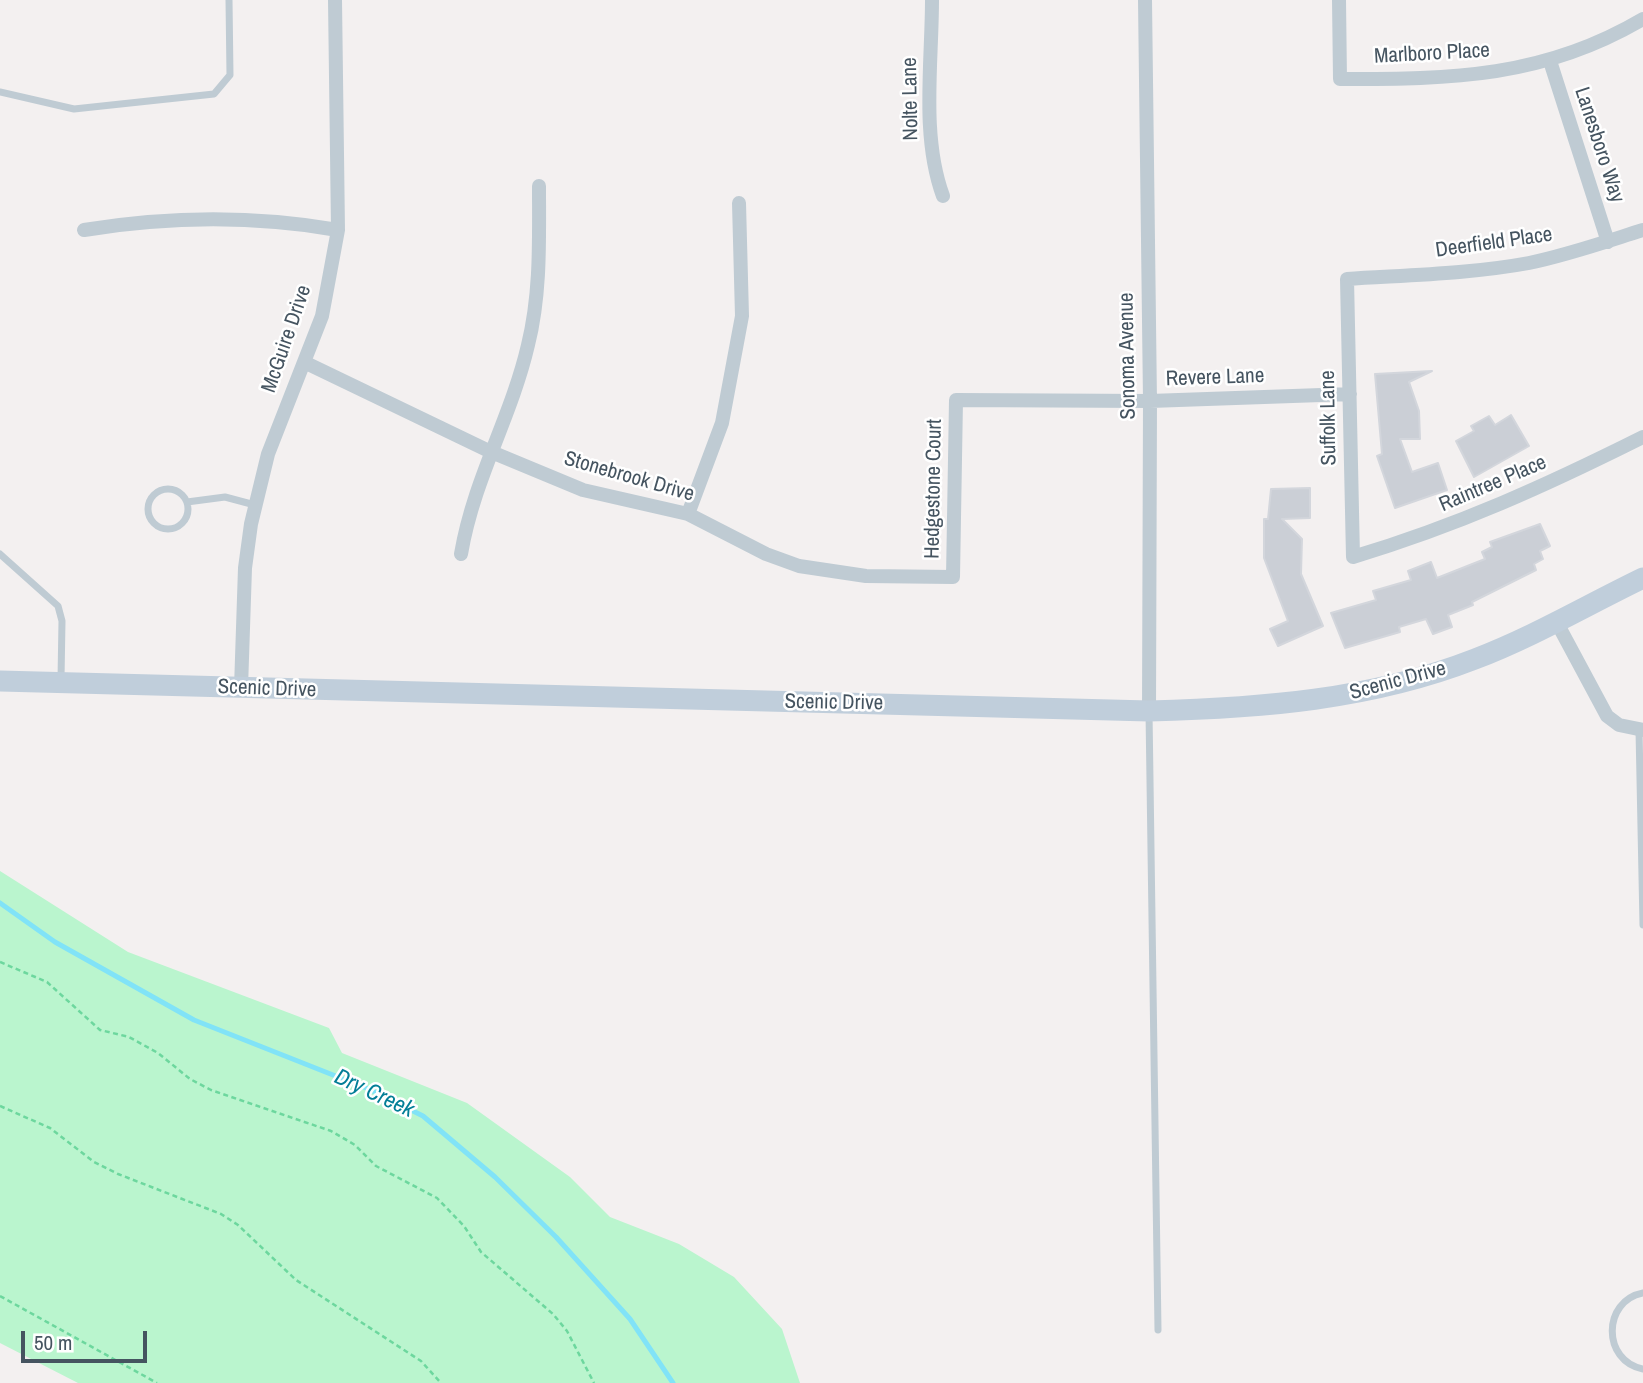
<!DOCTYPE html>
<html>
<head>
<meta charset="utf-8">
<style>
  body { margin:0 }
  #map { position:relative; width:1643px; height:1383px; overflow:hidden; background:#f3f0f0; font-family:"Archivo Narrow",sans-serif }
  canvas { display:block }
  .scale { position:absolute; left:21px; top:1331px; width:126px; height:32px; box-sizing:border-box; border:4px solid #455460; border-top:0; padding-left:9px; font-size:21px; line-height:24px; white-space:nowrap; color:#455460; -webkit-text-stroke:5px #fff; paint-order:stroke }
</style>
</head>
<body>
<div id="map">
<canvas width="1643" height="1383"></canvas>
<div class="scale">50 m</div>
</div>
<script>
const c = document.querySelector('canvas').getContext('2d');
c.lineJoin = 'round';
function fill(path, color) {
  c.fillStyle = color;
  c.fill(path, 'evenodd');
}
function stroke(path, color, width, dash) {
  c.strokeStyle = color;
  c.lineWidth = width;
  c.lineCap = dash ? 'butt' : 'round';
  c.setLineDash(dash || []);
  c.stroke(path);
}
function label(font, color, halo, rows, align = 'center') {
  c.font = font + ' "Archivo Narrow",sans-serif';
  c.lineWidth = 5;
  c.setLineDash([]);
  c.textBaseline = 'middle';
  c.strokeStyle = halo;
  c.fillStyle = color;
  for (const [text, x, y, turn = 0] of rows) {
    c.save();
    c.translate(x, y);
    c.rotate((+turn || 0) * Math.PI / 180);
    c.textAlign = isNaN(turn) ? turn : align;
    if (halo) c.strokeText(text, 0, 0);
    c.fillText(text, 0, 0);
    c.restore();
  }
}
const green = new Path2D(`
  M0,871L128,952L329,1028L342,1053L467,1103L570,1177L610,1217L679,1244L734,1277L782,1329L800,1383H78L0,1343Z`);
const stream = new Path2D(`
  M0,903L55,942L194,1020L371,1090L423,1116L495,1177L556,1237L630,1319L673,1383`);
const building = new Path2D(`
  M1432,371L1409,382L1419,411L1420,439H1400L1412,472L1438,463L1447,490L1395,508L1377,456L1382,454L1375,374Z
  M1511,415L1529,446L1474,477L1456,441L1474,431L1471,426L1489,416L1495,425Z
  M1310,488V518L1282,519L1302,539L1301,574L1323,626L1278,646L1270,629L1288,621L1264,558V519H1268L1271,489Z
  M1540,524L1550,546L1540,551L1543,559L1534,564L1536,570L1472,602L1473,605L1448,615L1452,627L1433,634L1426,619L1399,627L1400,632L1345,648L1331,613L1376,600L1373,591L1411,580L1408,571L1431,562L1437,578L1485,559L1482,552L1492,547L1490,542Z`);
const path = new Path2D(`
  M0,962L47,982L100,1030L129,1037L158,1053L190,1079L211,1090L331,1131L355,1145L376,1166L437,1198L464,1226L481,1252L553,1314L567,1331L594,1383
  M0,1106L50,1128L94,1162L118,1174L221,1214L238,1225L296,1280L421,1361L441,1383
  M0,1296L157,1383`);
const lane = new Path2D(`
  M0,92L74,109L214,94L230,75L229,0
  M148 509a20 20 0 1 1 40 0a20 20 0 1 1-40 0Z
  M187,502L225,497L255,505
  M0,554L58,606L62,621L61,679
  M1149,712L1158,1330
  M1639,730L1643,925
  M1643,1293C1602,1301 1602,1361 1643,1369`);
const street = new Path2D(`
  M932,0C932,63 921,136 943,196
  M1145,0L1150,401L1149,711
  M1339,0L1340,79C1452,79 1543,78 1643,19
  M1550,61L1608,242
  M84,230C170,216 252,215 338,230
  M1643,230C1605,242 1568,255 1529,263C1469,274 1408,275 1347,279L1353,557C1459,525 1545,486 1643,437
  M306,363L489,451L583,490L688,514L766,554L799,566L866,576L953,577L956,400L1150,401L1350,394
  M688,514L722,423L742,316L739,203
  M461,554C474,478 511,418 528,345C541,293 539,239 539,186
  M1556,621L1607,716L1619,725L1643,730
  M241,688L245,568L251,524L268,454L322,316L338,230L335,0`);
const secondary = new Path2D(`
  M0,681L1149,711C1261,708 1370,700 1475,659C1533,637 1587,605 1643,578`);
const streetNames = [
  ["Marlboro Place",1432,54,-3],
  ["Nolte Lane",911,99,-91],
  ["Lanesboro Way",1599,145,72],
  ["Deerfield Place",1494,243,-8],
  ["McGuire Drive",287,339,-71],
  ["Sonoma Avenue",1128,356,-91],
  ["Revere Lane",1215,378,-2],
  ["Suffolk Lane",1329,418,-91],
  ["Stonebrook Drive",629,477,16],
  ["Raintree Place",1493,484,-23],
  ["Hedgestone Court",934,489,-89],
  ["Scenic Drive",1398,681,-15],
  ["Scenic Drive",267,689,2],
  ["Scenic Drive",834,703,1]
];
const waterNames = [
  ["Dry Creek",374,1094,25]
];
fill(green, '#baf5ce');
stroke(stream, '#81e3f7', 5);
fill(building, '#cbcfd6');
stroke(building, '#d3d6dc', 2);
stroke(path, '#6dd79e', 2.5, [5, 3.5]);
stroke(lane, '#bfcbd3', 7);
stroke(street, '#bfcbd3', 14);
stroke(secondary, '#c0cedb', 21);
label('21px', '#455460', '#fff', streetNames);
label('italic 23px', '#037e97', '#fff', waterNames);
</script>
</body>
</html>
